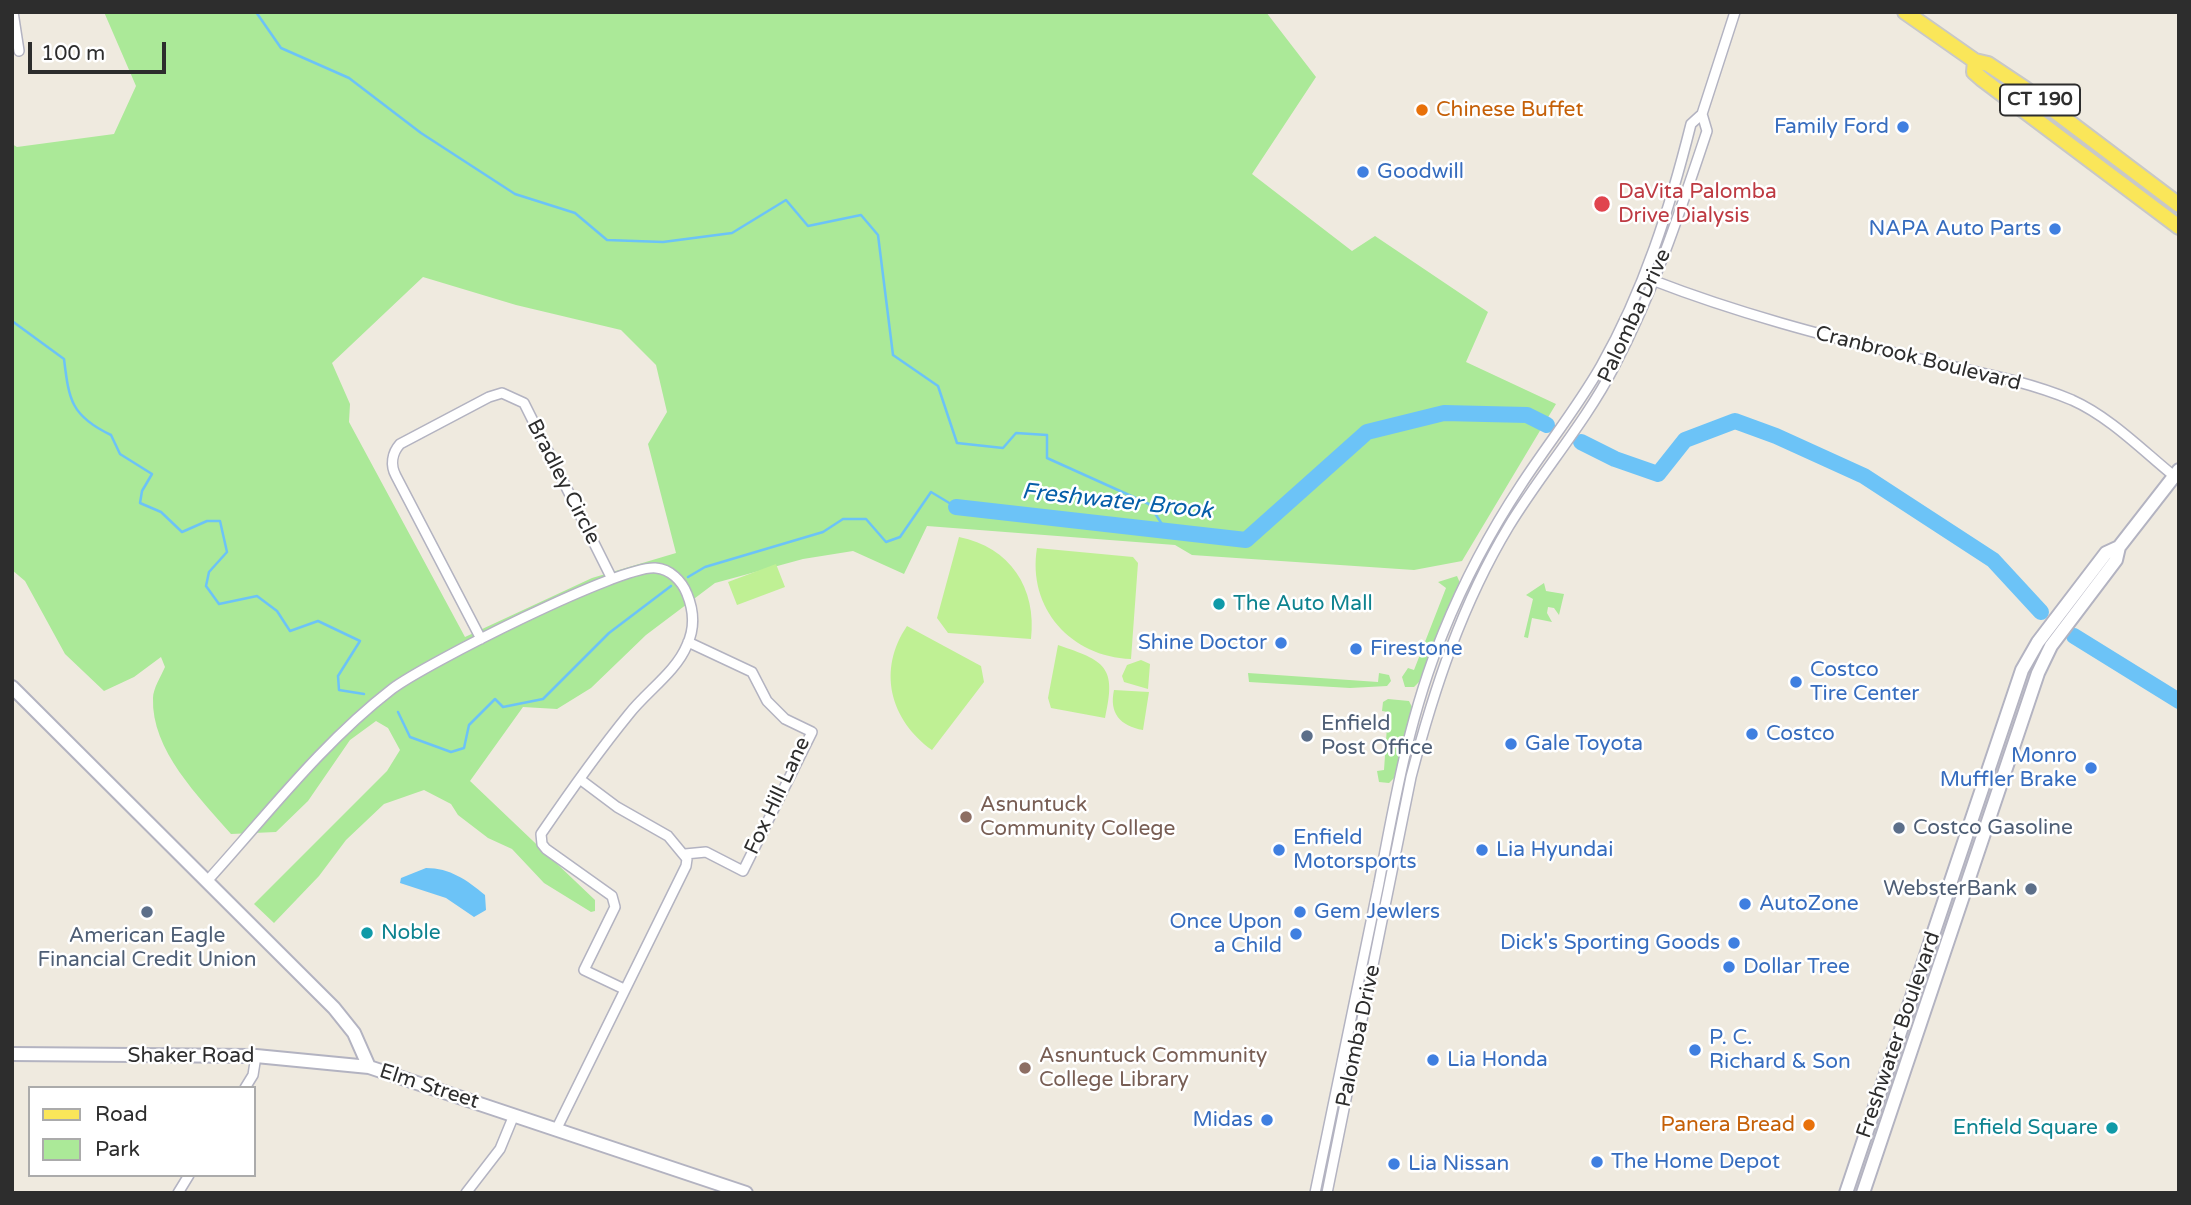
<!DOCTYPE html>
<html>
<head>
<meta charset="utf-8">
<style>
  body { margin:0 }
  #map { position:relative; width:2191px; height:1205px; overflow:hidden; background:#efeadf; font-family:"Varela Round",sans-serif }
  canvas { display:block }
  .frame { position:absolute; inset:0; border:14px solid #2d2d2d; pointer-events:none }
  .legend { position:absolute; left:28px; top:1086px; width:228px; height:91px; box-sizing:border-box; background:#fff; border:2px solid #ababab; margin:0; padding:9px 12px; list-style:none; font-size:21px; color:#2d2d2d }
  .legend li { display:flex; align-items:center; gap:14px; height:35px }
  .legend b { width:35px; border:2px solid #ababab }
  .scale { position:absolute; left:28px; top:42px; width:138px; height:32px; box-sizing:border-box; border:4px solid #2d2d2d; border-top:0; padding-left:9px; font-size:21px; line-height:24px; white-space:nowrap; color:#2d2d2d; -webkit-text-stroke:5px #fff; paint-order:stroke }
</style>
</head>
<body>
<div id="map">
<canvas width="2191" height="1205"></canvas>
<div class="frame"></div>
<ul class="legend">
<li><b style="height:9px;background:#fae659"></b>Road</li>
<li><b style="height:19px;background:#abe998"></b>Park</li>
</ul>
<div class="scale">100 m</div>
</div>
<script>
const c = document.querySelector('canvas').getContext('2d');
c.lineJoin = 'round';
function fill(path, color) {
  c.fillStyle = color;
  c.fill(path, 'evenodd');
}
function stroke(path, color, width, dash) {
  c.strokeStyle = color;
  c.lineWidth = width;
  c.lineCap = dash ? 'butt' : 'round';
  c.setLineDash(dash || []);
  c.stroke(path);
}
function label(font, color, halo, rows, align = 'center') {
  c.font = font + ' "Varela Round",sans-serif';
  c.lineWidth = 5;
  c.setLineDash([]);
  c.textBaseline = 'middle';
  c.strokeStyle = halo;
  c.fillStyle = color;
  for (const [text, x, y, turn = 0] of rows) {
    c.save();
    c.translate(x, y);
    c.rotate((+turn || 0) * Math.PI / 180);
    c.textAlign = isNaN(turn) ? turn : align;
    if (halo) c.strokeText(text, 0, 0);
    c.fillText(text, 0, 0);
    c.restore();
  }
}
const green = new Path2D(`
  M104,12H1266L1316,77L1252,174L1352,251L1375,236L1488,312L1466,362L1556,404L1462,561L1414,570L1192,555L1175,545L927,526L904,574L853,551L803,559L715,583L646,635L591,688L557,709L523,707L470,781L595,900V911L591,912L544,883L512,849L488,838L458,815L451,804L424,790L384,804L346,840L319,876L274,923L254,904L387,771L400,750L388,728L376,721L350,740L308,801L276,832L231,834C199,797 151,750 153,698C153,689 161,676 165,667L161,657L134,677L104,691L65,654L25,581L12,570V144L17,147L114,134L136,86ZM423,277L516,305L621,330L656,365L667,412L648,444L676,553L592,578L465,637L349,422L350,404L332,363Z
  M1457,576L1460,583L1419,682L1414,687H1405L1402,677L1408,668L1414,670L1446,588L1438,582Z
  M1544,583L1546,591L1564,594L1559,615L1554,608L1548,607L1547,613L1552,622L1532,618L1528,638L1524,637L1533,599L1526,595Z
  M1248,673L1378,682L1379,673L1389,675L1391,681L1387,686L1350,688L1249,682Z
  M1388,699L1409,701L1412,707L1394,778L1389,783L1379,782L1377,771L1384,770L1388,712L1382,711L1383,702Z`);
const pitch = new Path2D(`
  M959,537C1010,547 1037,588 1031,639L948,633L937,618Z
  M1037,548L1133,557L1138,563L1131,659C1071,657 1027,608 1037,548Z
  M776,564L785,587L737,605L728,582Z
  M907,626L981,666L984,682L932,750C890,720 877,670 907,626Z
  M1058,645C1105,661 1117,666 1105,718L1051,708L1048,698Z
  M1141,660L1150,664L1148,689L1124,682L1122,676L1127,665Z
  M1114,690L1149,692L1143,730C1120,726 1109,713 1114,690Z`);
const water = new Path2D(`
  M426,868C450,868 467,880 485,895L486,910L474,917L446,898L400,883L401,878Z`);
const stream = new Path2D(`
  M256,12L281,48L349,78L421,133L515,194L575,213L607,240L663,242L732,233L786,200L808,226L861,215L878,235L893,355L938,386L957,443L1003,448L1016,433L1047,435V458L1149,504L1167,532
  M12,321L64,359C69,400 71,416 111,435L120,454L152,474L142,491L140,503L161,512L182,532L207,521H220L227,552L209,572L206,586L219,604L257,596L277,611L290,631L318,621L360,641L338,676L339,690L364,694
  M688,577L705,567L823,532L843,519H866L886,542L900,537L931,492L956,507
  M398,712L410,737L451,752L464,748L469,725L495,699L503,707L543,699L609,633L671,586`);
const river = new Path2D(`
  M1581,442L1615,459L1658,474L1685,440L1735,421L1776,436L1864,476L1993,560L2041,612
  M956,507L1246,540L1367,432L1444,413L1527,415L1547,425
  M2074,636L2179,701`);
const street = new Path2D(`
  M13,12L19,51
  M1652,280C1737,313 1824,336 1912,357C1965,370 2022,379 2072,400C2110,417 2142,450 2174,476
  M481,639L396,476C390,465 392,453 400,444L489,397L502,393L524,403L612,579
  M685,854L706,852L743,871L812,732L785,719L767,701L752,672L688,642
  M208,880C267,815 322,743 392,689C425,664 622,564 656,568C670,569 682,581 687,594C694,611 695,628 687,645C676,672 647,691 629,714C598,752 569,793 541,834L542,844L546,849L612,896L615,907L584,970L624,989
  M245,1088L253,1075L256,1056
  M556,1130L686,866L687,859L668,836L617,807L581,780
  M178,1193L189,1175
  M466,1193L500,1149L514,1115
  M1315,1193C1337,1089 1358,986 1379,883C1395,798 1410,713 1443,633C1464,581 1490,532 1521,485C1547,445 1577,408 1601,366C1644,290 1670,208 1691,124L1702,114L1735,12
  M1327,1193L1411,777C1434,689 1462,604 1509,526C1542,472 1585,423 1614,367C1654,291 1680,212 1707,131L1702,114`);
const secondary = new Path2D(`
  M12,687L334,1008L354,1033L369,1067
  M12,1054L256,1056L369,1067L746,1193
  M1846,1193L2022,670L2038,642L2106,553L2119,547L2179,470
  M1863,1193L2038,673L2051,646L2116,560L2119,547`);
const primary = new Path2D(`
  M1905,12L1975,61L1988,64L2024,88L2179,205
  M1975,61L1974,72L1982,79L2179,227`);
const markers = [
  [1422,110,7,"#e8710a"],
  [1903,127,7,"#3f7fe0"],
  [1363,172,7,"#3f7fe0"],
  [1602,204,9,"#e0444e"],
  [2055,229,7,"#3f7fe0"],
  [1219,604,7,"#0f9aa8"],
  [1281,643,7,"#3f7fe0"],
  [1356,649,7,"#3f7fe0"],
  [1796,682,7,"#3f7fe0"],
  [1752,734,7,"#3f7fe0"],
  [1307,736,7,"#5c6f8a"],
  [1511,744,7,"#3f7fe0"],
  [2091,768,7,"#3f7fe0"],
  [966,817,7,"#8d6e63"],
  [1899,828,7,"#5c6f8a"],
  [1279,850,7,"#3f7fe0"],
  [1482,850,7,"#3f7fe0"],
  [2031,889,7,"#5c6f8a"],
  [1745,904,7,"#3f7fe0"],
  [147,912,7,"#5c6f8a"],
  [1300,912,7,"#3f7fe0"],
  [367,933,7,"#0f9aa8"],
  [1296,934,7,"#3f7fe0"],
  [1734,943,7,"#3f7fe0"],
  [1729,967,7,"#3f7fe0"],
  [1695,1050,7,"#3f7fe0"],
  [1433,1060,7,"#3f7fe0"],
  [1025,1068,7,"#8d6e63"],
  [1267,1120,7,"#3f7fe0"],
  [1809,1125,7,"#e8710a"],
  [2112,1128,7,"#0f9aa8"],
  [1597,1162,7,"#3f7fe0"],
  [1394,1164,7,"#3f7fe0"]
];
const shields = [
  [2040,100,80]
];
const shieldNames = [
  ["CT 190",2040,100]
];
const foodNames = [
  ["Chinese Buffet",1436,110],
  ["Panera Bread",1795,1125,"right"]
];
const shopNames = [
  ["Family Ford",1889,127,"right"],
  ["Goodwill",1377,172],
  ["NAPA Auto Parts",2041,229,"right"],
  ["Shine Doctor",1267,643,"right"],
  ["Firestone",1370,649],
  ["Costco",1810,670],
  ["Tire Center",1810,694],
  ["Costco",1766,734],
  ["Gale Toyota",1525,744],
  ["Monro",2077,756,"right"],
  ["Muffler Brake",2077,780,"right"],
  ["Enfield",1293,838],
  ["Motorsports",1293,862],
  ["Lia Hyundai",1496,850],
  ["AutoZone",1759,904],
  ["Gem Jewlers",1314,912],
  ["Once Upon",1282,922,"right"],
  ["a Child",1282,946,"right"],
  ["Dick's Sporting Goods",1720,943,"right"],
  ["Dollar Tree",1743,967],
  ["P. C.",1709,1038],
  ["Richard & Son",1709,1062],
  ["Lia Honda",1447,1060],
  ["Midas",1253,1120,"right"],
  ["The Home Depot",1611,1162],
  ["Lia Nissan",1408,1164]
];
const healthNames = [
  ["DaVita Palomba",1618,192],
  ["Drive Dialysis",1618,216]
];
const streetNames = [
  ["Palomba Drive",1635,316,-65],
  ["Cranbrook Boulevard",1918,359,14],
  ["Bradley Circle",563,482,63],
  ["Fox Hill Lane",778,796,-65],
  ["Freshwater Boulevard",1899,1035,-71],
  ["Palomba Drive",1359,1036,-78],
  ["Shaker Road",191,1056],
  ["Elm Street",429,1087,18]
];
const cultureNames = [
  ["The Auto Mall",1233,604],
  ["Noble",381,933],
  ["Enfield Square",2098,1128,"right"]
];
const serviceNames = [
  ["Enfield",1321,724],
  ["Post Office",1321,748],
  ["Costco Gasoline",1913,828],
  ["WebsterBank",2017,889,"right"],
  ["American Eagle",147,936,"center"],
  ["Financial Credit Union",147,960,"center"]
];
const educationNames = [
  ["Asnuntuck",980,805],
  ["Community College",980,829],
  ["Asnuntuck Community",1039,1056],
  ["College Library",1039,1080]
];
const waterNames = [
  ["Freshwater Brook",1117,502,6]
];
fill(green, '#abe998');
fill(pitch, '#bff094');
fill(water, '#6cc3f7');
stroke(stream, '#6cc3f7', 2.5);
stroke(river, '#6cc3f7', 16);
stroke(street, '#b3b3c1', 12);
stroke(secondary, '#b3b3c1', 16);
stroke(primary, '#c8c8c8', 18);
stroke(street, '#fff', 9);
stroke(secondary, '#fff', 12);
stroke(primary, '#fae659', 14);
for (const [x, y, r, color] of markers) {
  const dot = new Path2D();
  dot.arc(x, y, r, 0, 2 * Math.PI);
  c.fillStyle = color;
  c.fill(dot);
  stroke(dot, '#fff', 2.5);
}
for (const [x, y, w] of shields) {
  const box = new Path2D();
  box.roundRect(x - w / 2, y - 15.5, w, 31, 5);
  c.fillStyle = '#fff';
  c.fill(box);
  stroke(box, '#2d2d2d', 2);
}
label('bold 19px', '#2d2d2d', null, shieldNames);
label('21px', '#c56008', '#fff', foodNames, 'left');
label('21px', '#366cbe', '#fff', shopNames, 'left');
label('21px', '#be3a42', '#fff', healthNames, 'left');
label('21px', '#2d2d2d', '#fff', streetNames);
label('21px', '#0d838f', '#fff', cultureNames, 'left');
label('21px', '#4e5e75', '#fff', serviceNames, 'left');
label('21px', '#785e54', '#fff', educationNames, 'left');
label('italic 23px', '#055ea9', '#fff', waterNames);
</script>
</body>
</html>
